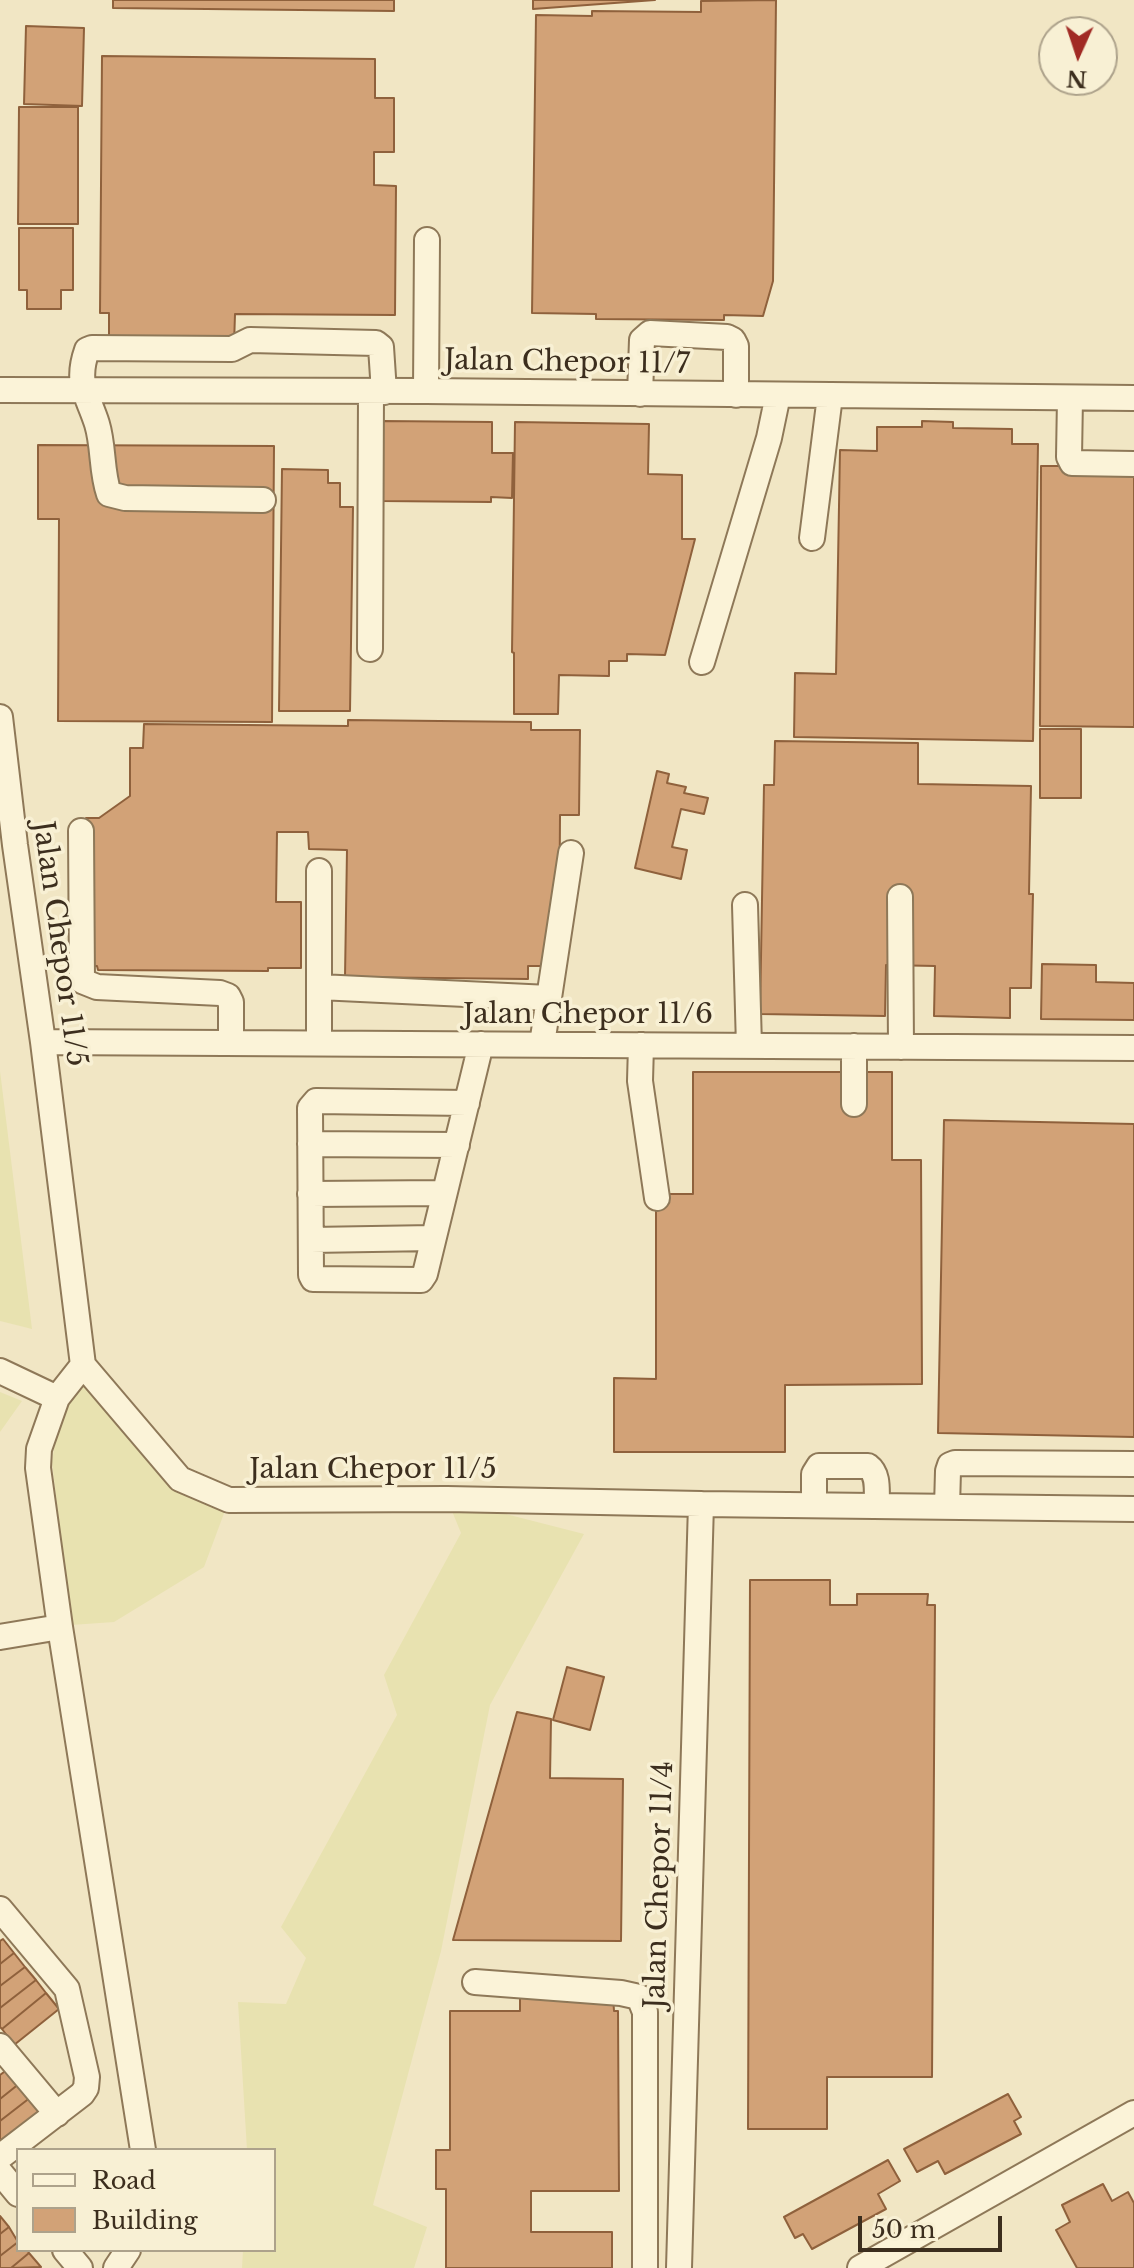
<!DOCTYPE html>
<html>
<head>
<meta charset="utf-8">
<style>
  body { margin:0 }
  #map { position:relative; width:1134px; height:2268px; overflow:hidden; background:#f1e6c4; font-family:"Libre Baskerville",serif }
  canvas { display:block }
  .legend { position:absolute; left:16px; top:2148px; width:260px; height:104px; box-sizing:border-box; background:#f8f0d4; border:2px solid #ada28b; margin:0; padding:10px 14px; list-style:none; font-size:24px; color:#3c2e1e }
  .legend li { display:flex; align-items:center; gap:16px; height:40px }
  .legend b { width:40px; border:2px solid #ada28b }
  .north { position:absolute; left:1038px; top:16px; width:80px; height:80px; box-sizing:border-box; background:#f8f0d4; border:2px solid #ada28b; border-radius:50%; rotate:183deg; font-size:22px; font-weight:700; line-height:32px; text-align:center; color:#3c2e1e }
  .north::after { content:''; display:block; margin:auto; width:28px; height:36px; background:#a12a24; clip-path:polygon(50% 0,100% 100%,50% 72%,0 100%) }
  .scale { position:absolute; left:858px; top:2216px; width:144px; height:36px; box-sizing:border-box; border:4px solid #3c2e1e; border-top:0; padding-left:10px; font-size:24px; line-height:28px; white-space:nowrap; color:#3c2e1e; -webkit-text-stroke:6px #f8f0d4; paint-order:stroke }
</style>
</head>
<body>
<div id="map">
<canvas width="1134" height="2268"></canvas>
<ul class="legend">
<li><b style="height:10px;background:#fbf3d8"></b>Road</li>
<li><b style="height:22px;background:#d2a277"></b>Building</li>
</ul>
<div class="north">N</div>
<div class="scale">50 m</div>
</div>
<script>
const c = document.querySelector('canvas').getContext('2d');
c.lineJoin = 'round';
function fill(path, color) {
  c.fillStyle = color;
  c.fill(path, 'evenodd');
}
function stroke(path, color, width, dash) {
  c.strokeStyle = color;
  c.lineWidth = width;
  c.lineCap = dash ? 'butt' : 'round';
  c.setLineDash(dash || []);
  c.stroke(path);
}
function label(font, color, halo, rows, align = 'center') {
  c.font = font + ' "Libre Baskerville",serif';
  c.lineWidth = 7;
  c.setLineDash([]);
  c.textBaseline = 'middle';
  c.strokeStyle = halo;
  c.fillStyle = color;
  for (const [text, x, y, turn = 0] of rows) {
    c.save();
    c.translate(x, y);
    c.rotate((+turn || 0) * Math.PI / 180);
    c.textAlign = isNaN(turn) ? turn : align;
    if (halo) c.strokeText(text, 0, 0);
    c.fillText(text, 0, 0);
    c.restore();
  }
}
const farmland = new Path2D(`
  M0,1071L32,1329L0,1321Z
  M72,1360L180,1479L229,1500L204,1567L114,1622L71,1625L52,1462L61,1405Z
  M0,1392L22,1401L0,1432Z
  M447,1499L584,1534L490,1705L441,1951L373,2205L427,2227L414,2268H242L243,2250H274V2150H247L238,2002L286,2004L306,1958L281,1927L397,1715L384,1675L461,1533Z`);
const building = new Path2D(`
  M113,0H394V11L113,8Z
  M533,0H655L533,9Z
  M776,0L773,281L763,316L724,315V320L596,319V314L532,313L536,15L592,16V11L701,12V1Z
  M26,26L84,28L82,106L24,104Z
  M102,56L375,59V98H394V152H374V185L396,186L395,315L235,314L234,345L109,344V313H100Z
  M19,107H78V224H18Z
  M19,228H73V290H61V309H27V290H19Z
  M382,421L492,422V453H513L512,498L491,497V502L381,501Z
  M922,421L953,422V428L1012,429V444H1038L1033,741L794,737L795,673L836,674L840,450L877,451V427H922Z
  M515,422L649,424L648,474L682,475V539H695L665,655L627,654V661H609V676L559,675L558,714H514V653L512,652Z
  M38,445L274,446L272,722L58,721L59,519H38Z
  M1041,466H1134V727L1040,726Z
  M282,469L328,470V483H340V507H353L350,711H279Z
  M348,720L531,722V730H580L579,815H560L559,966H528V979L345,977L347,850L309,849L308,832H277L276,902H301V968H268V971L98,970L97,966H80L86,818H99L130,796V748H143L144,724L348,726Z
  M1040,729H1081V798H1040Z
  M775,741L918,743V784L1031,786L1029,894H1033L1031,988H1010V1018L934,1016L935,966L886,965L885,1016L760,1014L764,785H774Z
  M657,771L669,774L667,783L686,787L684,793L708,798L704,814L681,809L672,847L687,850L681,879L635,868Z
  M1042,964L1096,965V982L1134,983V1020L1041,1019Z
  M693,1072H892V1160H921L922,1384L785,1385V1452H614V1378L656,1379V1194H693Z
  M944,1120L1134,1124V1437L938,1433Z
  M750,1580H830V1605H857V1594H928L927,1605H935L932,2077H827V2129H748Z
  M567,1667L604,1677L590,1730L553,1720Z
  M517,1712L551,1719L550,1778L623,1779L621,1941L453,1940Z
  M3,1939L14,1953L0,1964V1941Z
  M14,1953L25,1967L0,1986V1964Z
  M25,1967L36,1980L0,2008V1986Z
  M36,1980L46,1993L2,2029L0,2027V2008Z
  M46,1993L59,2009L14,2045L2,2029Z
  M613,1996L614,2011H618L619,2191H531V2232H612V2268H446V2189H436V2150H450V2011H520V1997Z
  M8,2069L20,2083L0,2099V2075Z
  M20,2083L31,2097L0,2121V2099Z
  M1008,2094L1021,2117L1014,2121L1021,2134L945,2174L938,2161L917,2172L904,2149Z
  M31,2097L43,2111L0,2145V2121Z
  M888,2160L900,2181L878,2194L886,2209L812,2249L803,2234L795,2238L784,2217Z
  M1103,2184L1112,2201L1128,2192L1134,2203V2268H1077L1056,2230L1070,2222L1062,2205Z
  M0,2216L9,2227L0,2234Z
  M9,2227L18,2242L0,2256V2234Z
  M18,2242V2250H27L29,2253L11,2268H0V2256Z
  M29,2253L41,2267L11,2268Z`);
const minor = new Path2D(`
  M0,390L426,391L1134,398
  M426,391L427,240
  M640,394L642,340L650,333L727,337L733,340L736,346V395
  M1070,398L1069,457L1072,463L1134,464
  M263,500L125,498L109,494C101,471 104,447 97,424C88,395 75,384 87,350L92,348L232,349L250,340L376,343L381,347L384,392
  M812,538L830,396
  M370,649L371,392
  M702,662L769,438L778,395
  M0,717L15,845L43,1042L83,1365L180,1479L229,1500L447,1499L701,1504L1134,1509
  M81,831L82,981L97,987L220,993L228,996L231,1002V1043
  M319,871V1043
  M900,897L901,1047
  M745,905L749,1046
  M319,987L549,998
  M43,1042L1134,1048
  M542,1044L571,853
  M641,1045L640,1081L657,1198
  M854,1046V1104
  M467,1103L316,1101L310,1108L311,1275L313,1279L421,1280L425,1274L481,1044
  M310,1144L457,1145
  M310,1194L444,1193
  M311,1240L433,1238
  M83,1365L57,1398L39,1449L38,1468L60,1627L143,2150
  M0,1371L57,1398
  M814,1505V1474L819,1466H868C880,1475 876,1493 877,1506
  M947,1507L948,1471L950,1465L955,1463L1134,1464
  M0,1637L60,1627
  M0,1909L67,1989L87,2077L86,2088L82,2094L0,2157
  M475,1982L621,1993L639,1997L645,2012V2268
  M0,2046L57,2114
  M0,2172L18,2194
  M65,2250L80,2268
  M116,2268L128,2250
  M679,2268L701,1504
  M860,2268L1134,2113`);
const streetNames = [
  ["Jalan Chepor 11/7",567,363,1],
  ["Jalan Chepor 11/5",59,944,82],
  ["Jalan Chepor 11/6",588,1015],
  ["Jalan Chepor 11/5",373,1470],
  ["Jalan Chepor 11/4",660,1885,-88]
];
fill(farmland, '#e8e2b0');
fill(building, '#d2a277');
stroke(building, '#8f613c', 2);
stroke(minor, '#8e7858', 28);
stroke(minor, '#fbf3d8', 24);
label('28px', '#3c2e1e', '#f8f0d4', streetNames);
</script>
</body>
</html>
